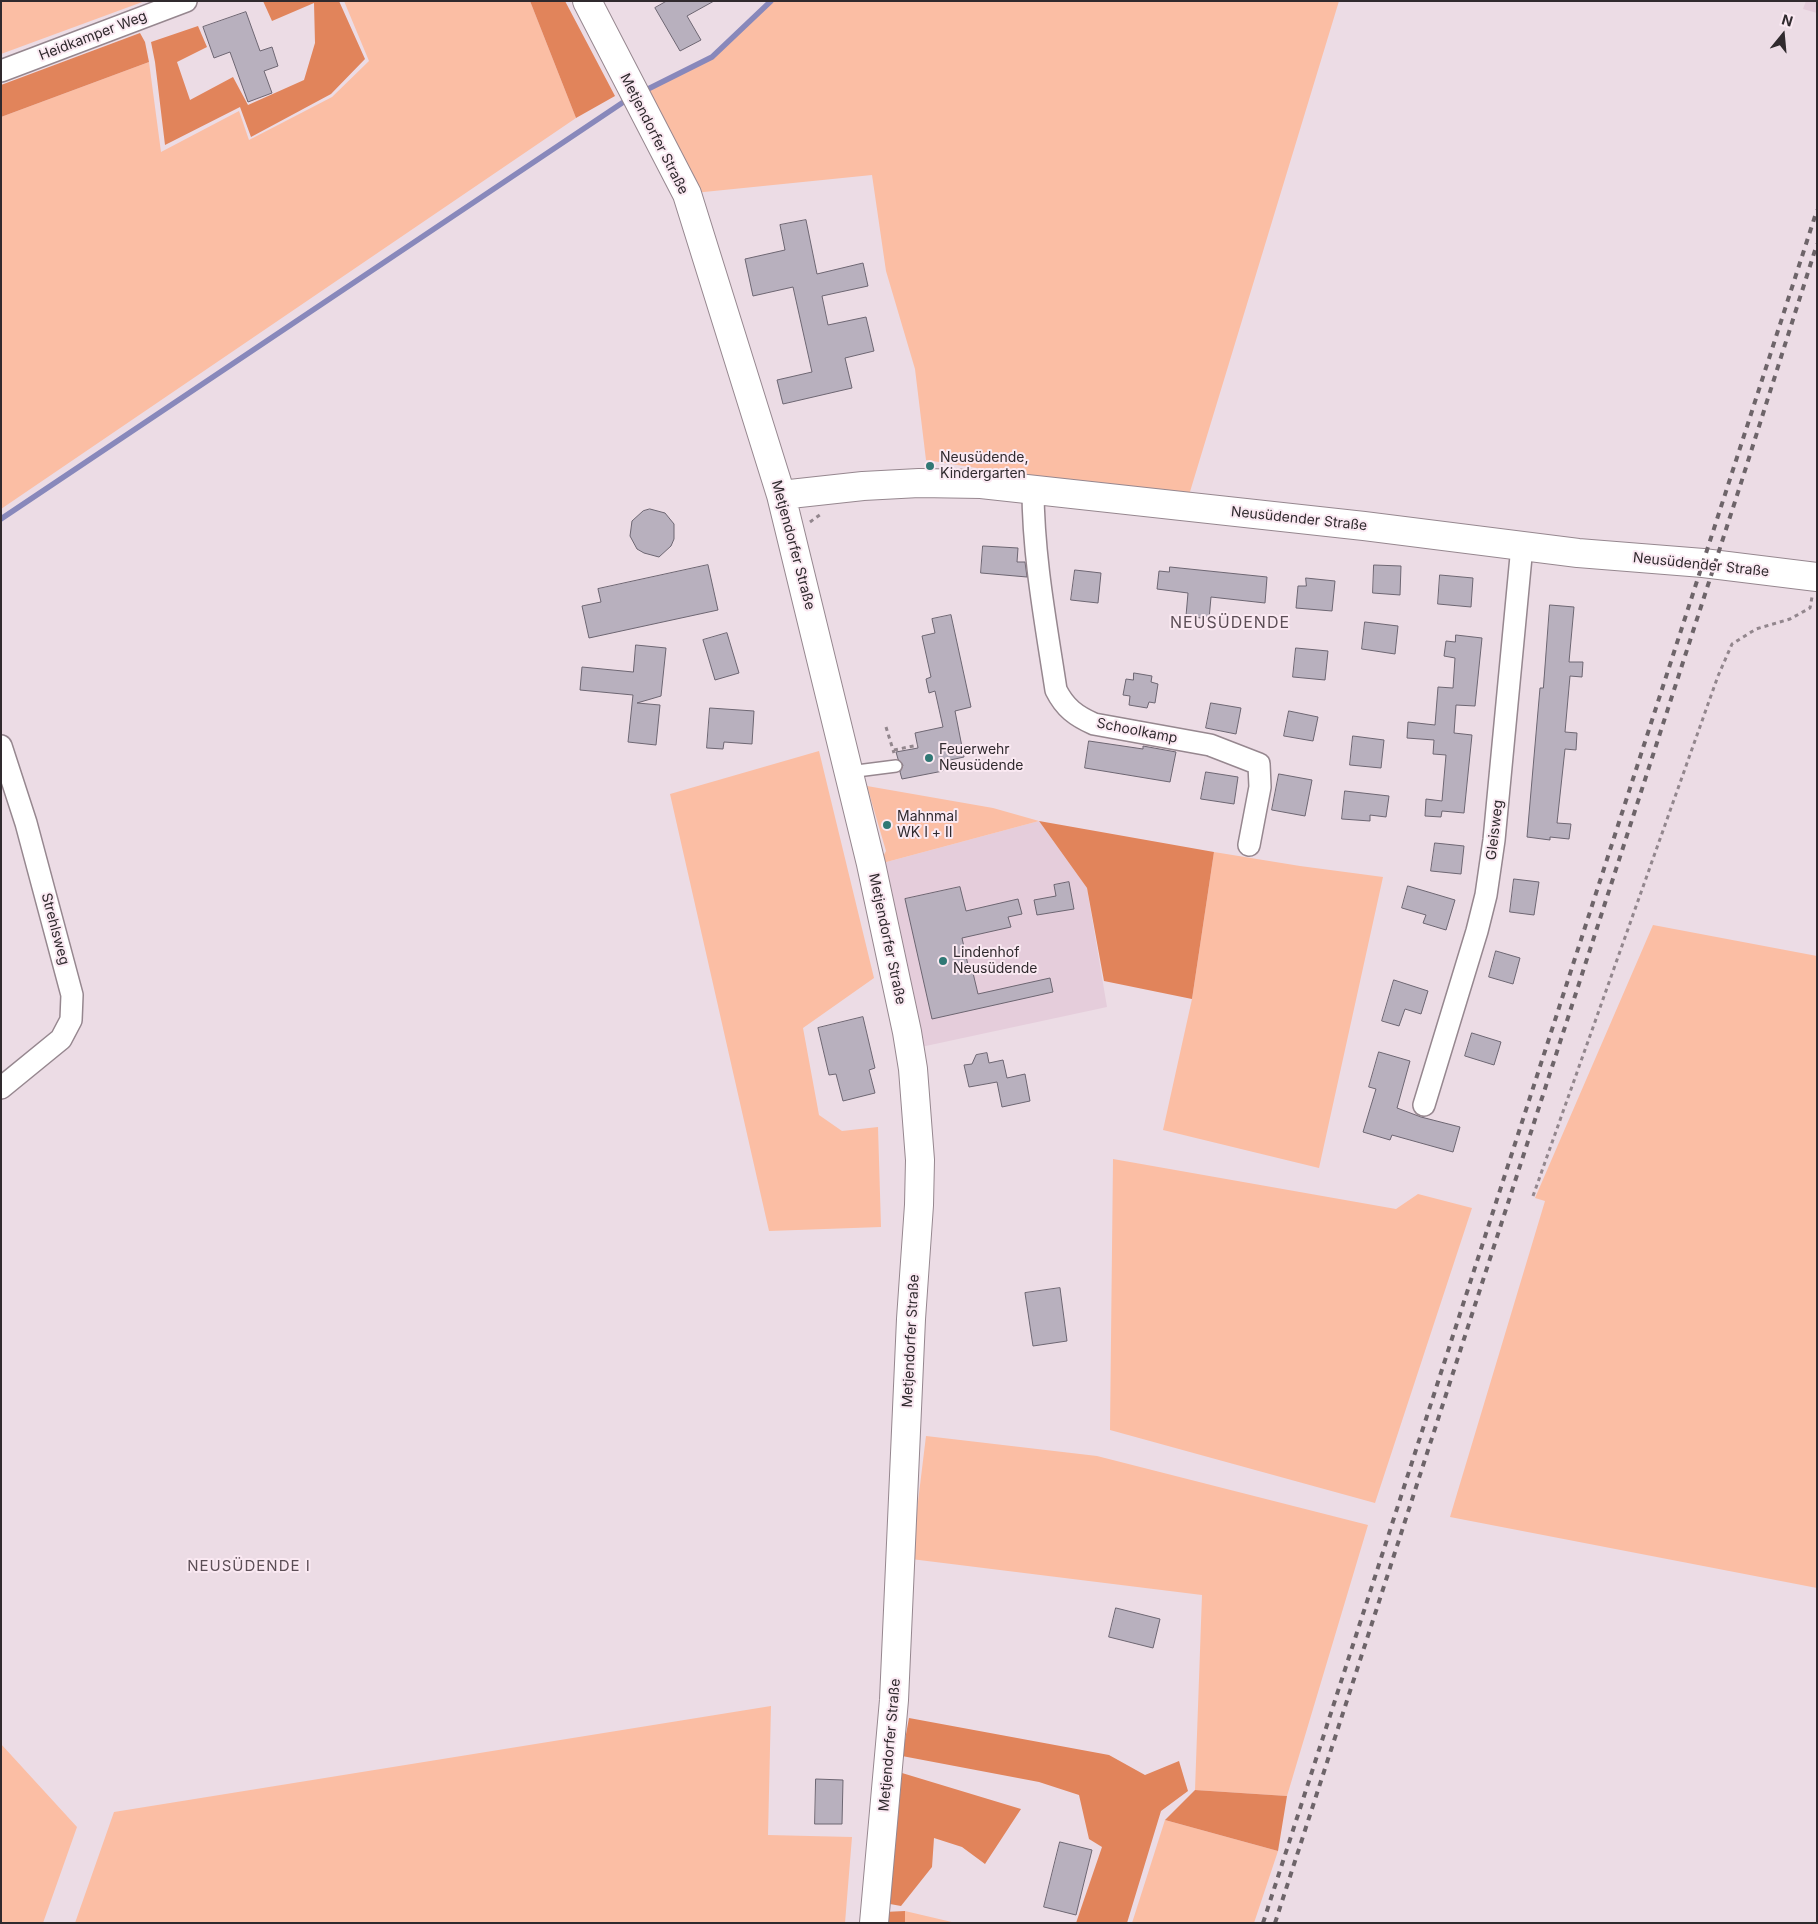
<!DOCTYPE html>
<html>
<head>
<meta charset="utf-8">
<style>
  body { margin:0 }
  #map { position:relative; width:1818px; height:1924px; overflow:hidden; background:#ecdce5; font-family:Inter,sans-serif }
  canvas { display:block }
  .frame { position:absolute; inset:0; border:2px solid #302a2e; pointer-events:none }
  .north { position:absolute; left:1758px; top:10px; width:50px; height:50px; -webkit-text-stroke:4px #fae9f2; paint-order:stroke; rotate:17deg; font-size:14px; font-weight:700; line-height:20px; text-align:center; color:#302a2e }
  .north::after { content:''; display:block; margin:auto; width:18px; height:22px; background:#302a2e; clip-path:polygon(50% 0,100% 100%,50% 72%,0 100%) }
</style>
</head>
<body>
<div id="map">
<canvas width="1818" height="1924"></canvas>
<div class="frame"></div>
<div class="north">N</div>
</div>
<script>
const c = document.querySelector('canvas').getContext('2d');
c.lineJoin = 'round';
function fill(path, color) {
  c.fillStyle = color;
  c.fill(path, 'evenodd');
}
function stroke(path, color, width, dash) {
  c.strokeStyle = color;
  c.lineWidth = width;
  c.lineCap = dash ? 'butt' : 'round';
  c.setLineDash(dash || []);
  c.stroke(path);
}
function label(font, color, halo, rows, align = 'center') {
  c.font = font + ' Inter,sans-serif';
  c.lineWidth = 4;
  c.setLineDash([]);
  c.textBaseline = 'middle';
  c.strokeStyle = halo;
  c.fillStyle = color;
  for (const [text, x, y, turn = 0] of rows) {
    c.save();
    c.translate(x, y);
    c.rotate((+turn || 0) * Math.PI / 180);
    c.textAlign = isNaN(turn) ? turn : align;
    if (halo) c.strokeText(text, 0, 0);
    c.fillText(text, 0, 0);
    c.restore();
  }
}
const built = new Path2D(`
  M1806,1H1817V13L1803,9Z
  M1039,821L1087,888L1107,1007L921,1047L879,864Z`);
const green = new Path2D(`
  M1,1H145L1,54Z
  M344,1H530L576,118L1,509V117L149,62L161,152L239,111L249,140L332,97L369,61Z
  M769,1H1339L1189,495L1015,474L926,460L915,369L886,271L872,175L694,193L643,89L712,57Z
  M819,751L874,978L803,1028L819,1115L842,1131L878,1127L881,1227L769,1231L670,794Z
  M867,786L993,808L1039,821L879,864L886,851Z
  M1214,852L1300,866L1383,877L1319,1168L1163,1130L1192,999Z
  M1653,925L1817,956V1588L1450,1517L1545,1201L1535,1198Z
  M1113,1159L1396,1209L1418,1194L1472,1208L1375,1503L1110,1430Z
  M926,1436L1097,1456L1368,1525L1287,1796L1195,1790L1202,1595L911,1559Z
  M771,1706L768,1835L852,1837L845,1923H75L114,1812Z
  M1,1744L77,1827L43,1923H1Z
  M1165,1820L1278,1851L1254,1923H1132Z
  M905,1911L956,1923H905Z`);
const forest = new Path2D(`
  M263,1H339L365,59L331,94L251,137L240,107L165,145L155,62L151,42L198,26L207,47L177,62L190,100L233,77L248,105L304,80L315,43L314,3L272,21Z
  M530,1H565L615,96L576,118Z
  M140,33L145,42L149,62L1,117V85Z
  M1039,821L1214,852L1192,999L1104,981L1087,888Z
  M909,1718L1109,1755L1145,1775L1179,1761L1188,1791L1161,1811L1127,1923H1076L1102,1847L1089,1839L1079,1795L1039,1782L902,1756Z
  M902,1773L1021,1809L985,1864L962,1847L934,1838L932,1867L901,1906L890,1904Z
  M1195,1790L1287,1796L1278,1851L1165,1820Z
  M905,1911V1923H883L884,1912Z`);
const stream = new Path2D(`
  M646,90L712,57L771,1
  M1,519L622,103`);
const building = new Path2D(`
  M667,1H714L687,16L701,40L680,51L655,8Z
  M246,12L260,51L272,47L278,66L264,71L272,93L248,102L230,52L214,58L203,27Z
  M806,220L817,274L863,263L868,286L822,296L828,325L866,317L874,351L845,358L852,388L783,404L777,380L812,372L793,287L753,296L745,259L785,250L780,225Z
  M650,509L665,513L674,524V539L671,546L659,557L644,553L637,549L630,536L632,521L643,511Z
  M983,546L1018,548L1017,562H1025L1027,577L981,573Z
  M708,565L718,610L589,638L582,606L601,602L598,589Z
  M1374,565L1401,566L1400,595L1373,593Z
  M1170,567L1267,577L1265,603L1211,597L1209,619L1186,616L1188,593L1157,589L1159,571L1169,572Z
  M1075,570L1101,573L1098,603L1071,600Z
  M1440,575L1473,578L1471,607L1438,604Z
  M1306,578L1335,581L1332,611L1296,608L1298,586H1306Z
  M1550,605L1574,607L1569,662H1583L1582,677L1570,676L1565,732L1577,733L1576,750L1565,749L1557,823L1571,824L1569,839L1550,837V840L1527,837L1540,688H1543Z
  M951,615L971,707L955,711L964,757L941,762L943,771L902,779L900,772L903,765L898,759L896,752L918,748L915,733L943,727L935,691L929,693L926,679L931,677L922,636L935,633L932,619Z
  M1365,622L1398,626L1395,654L1362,649Z
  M727,633L739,673L715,680L703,640Z
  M1456,635L1482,638L1475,706L1456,705L1454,733L1472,735L1464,813L1442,811L1441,817L1425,816L1426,799L1442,801L1446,755L1433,754L1434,740L1407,738L1408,722L1435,725L1438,687L1453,688L1455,658L1444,656L1446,641L1455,642Z
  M636,645L666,648L661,696L637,703L660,705L656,745L628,742L633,695L580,690L582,667L633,672Z
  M1296,648L1328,651L1325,680L1293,677Z
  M1134,673L1152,676L1151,682L1158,684L1155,703L1149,702L1147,708L1129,705L1130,696L1123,695L1126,679L1133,680Z
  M1211,703L1241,708L1236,734L1206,728Z
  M710,708L754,711L752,744L724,742L723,749L707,748Z
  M1289,711L1318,717L1313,741L1284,736Z
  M1353,736L1384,740L1381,768L1350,765Z
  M1089,741L1143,749V746L1176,752L1170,782L1085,768Z
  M1206,772L1238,777L1234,804L1201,799Z
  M1279,774L1312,780L1305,816L1272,810Z
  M1345,791L1389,796L1386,817L1370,815V821L1342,819Z
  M1435,843L1464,846L1461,874L1431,871Z
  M1514,879L1539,882L1534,915L1510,912Z
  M1069,882L1074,909L1037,915L1034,900L1056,896L1054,885Z
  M1408,886L1455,900L1446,930L1423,923L1426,915L1402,908Z
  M960,887L966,911L1018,899L1022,914L1008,917L1011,927L962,938L970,974L973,973L978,994L1050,978L1053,992L932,1019L905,899Z
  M1496,951L1520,958L1513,984L1489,977Z
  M1394,980L1428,991L1421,1014L1405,1009L1399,1026L1382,1021Z
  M863,1017L875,1068L869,1070L875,1093L843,1101L836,1074L829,1075L818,1028Z
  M1472,1033L1501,1042L1494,1065L1465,1056Z
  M1379,1052L1410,1061L1397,1108L1421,1117L1460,1127L1453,1152L1392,1135L1390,1140L1363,1132L1376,1089L1369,1087Z
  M987,1053L989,1063L1003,1060L1007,1078L1025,1074L1030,1101L1002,1107L997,1082L969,1087L964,1065L972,1064L976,1055Z
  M1060,1288L1067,1341L1033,1346L1025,1293Z
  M1116,1608L1160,1619L1153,1648L1109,1637Z
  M816,1779L843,1780L842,1824H815Z
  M1060,1842L1092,1850L1076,1915L1044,1907Z`);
const path = new Path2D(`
  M810,522L821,514
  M886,727L894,753
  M894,750L918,745
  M1533,1196L1718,676L1732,644L1756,629L1790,619L1810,608L1812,597`);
const lane = new Path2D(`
  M849,772L896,766`);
const street = new Path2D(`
  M1,71L186,1
  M1033,489C1033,556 1046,624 1056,690C1065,708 1076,716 1094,724L1210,745L1259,764L1260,787L1249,845
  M1,746L26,823L72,995L71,1020L61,1039L1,1088
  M1424,1105L1477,931L1486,895L1494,840L1522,546`);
const secondary = new Path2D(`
  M587,1L687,194L781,495L871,864L907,1032L913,1069L920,1160L919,1205L911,1319L894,1700L874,1923
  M781,495L863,486L919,483L981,484L1364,526L1578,553L1703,563L1817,577`);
const rail = new Path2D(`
  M1263,1923L1817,210
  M1275,1923L1741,483L1817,244`);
const markers = [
  [930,466,5,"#307875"],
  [929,758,5,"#307875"],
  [887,825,5,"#307875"],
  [943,961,5,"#307875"]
];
const streetNames = [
  ["Heidkamper Weg",93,36,-21],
  ["Metjendorfer Straße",654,134,63],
  ["Neusüdender Straße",1299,519,6],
  ["Metjendorfer Straße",793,545,75],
  ["Neusüdender Straße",1701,565,6],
  ["Schoolkamp",1137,731,11],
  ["Gleisweg",1495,830,-83],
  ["Strehlsweg",55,929,75],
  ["Metjendorfer Straße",887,939,78],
  ["Metjendorfer Straße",911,1341,-87],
  ["Metjendorfer Straße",890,1745,-85]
];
const poiNames = [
  ["Neusüdende,",940,458],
  ["Kindergarten",940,474],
  ["Feuerwehr",939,750],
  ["Neusüdende",939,766],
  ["Mahnmal",897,817],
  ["WK I + II",897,833],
  ["Lindenhof",953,953],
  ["Neusüdende",953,969]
];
const neighbourhoodNames = [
  ["NEUSÜDENDE I",249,1566]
];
const quarterNames = [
  ["NEUSÜDENDE",1230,623]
];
fill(built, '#e5cddb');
fill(green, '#fbbea4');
fill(forest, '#e1845b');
stroke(stream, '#88b', 5.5);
fill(building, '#b8b0be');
stroke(building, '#6d6672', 1);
stroke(lane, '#96878f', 14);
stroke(street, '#96878f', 24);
stroke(secondary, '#96878f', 30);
stroke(path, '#92868d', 3, [4, 4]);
stroke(lane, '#fff', 11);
stroke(street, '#fff', 21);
stroke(secondary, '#fff', 28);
stroke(rail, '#6d6469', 4, [6, 6]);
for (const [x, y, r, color] of markers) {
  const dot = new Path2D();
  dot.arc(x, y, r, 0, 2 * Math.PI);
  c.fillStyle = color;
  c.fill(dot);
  stroke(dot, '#fae9f2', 2);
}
label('14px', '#302a2e', '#fae9f2', streetNames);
label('14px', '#302a2e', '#fae9f2', poiNames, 'left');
c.letterSpacing = '1px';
label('15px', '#5c4e56', '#fae9f2', neighbourhoodNames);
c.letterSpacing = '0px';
c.letterSpacing = '1px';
label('16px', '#5c4e56', '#fae9f2', quarterNames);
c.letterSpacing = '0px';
</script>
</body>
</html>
